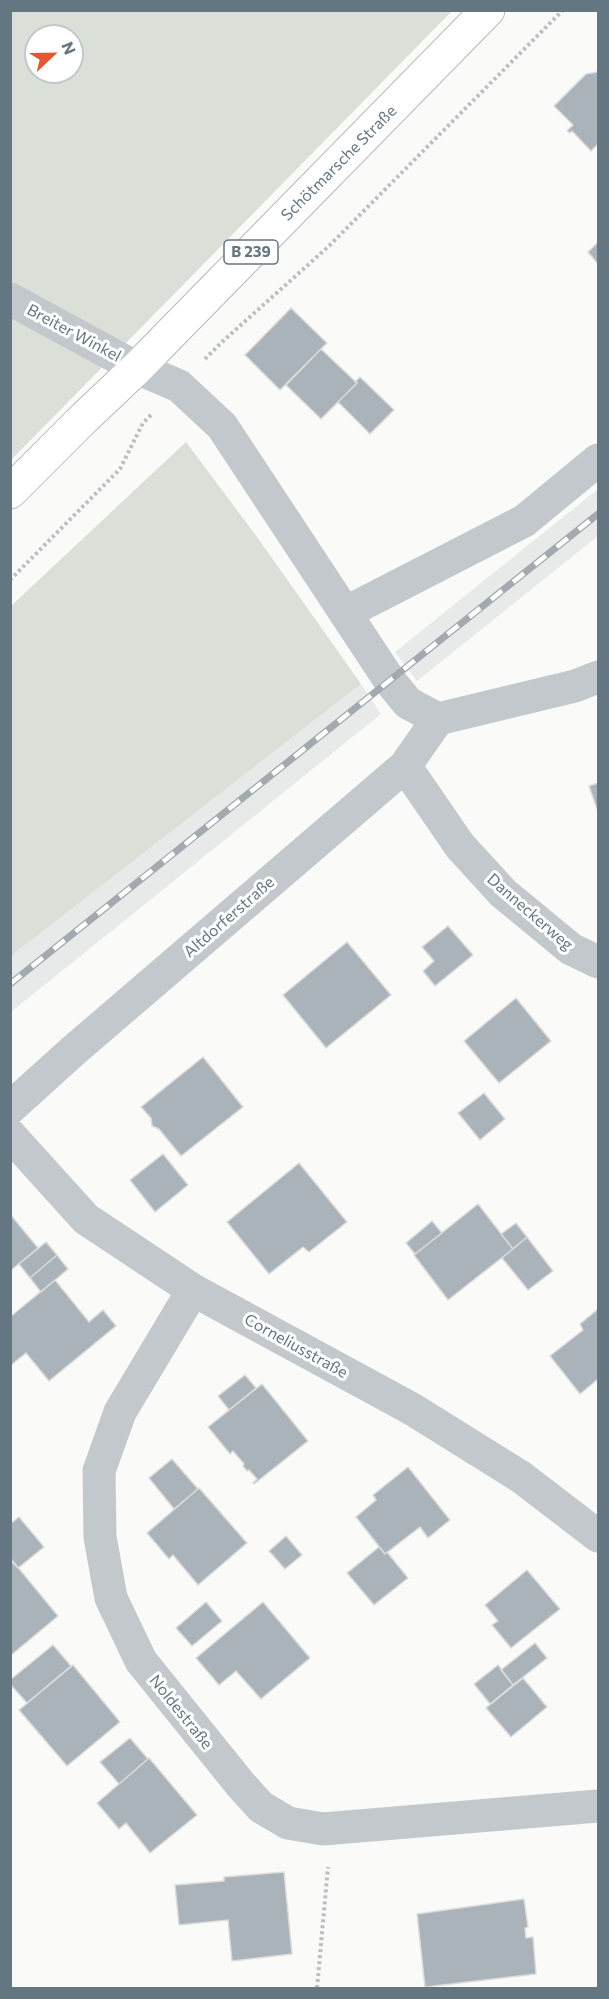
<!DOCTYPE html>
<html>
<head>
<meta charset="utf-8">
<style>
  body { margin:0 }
  #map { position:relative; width:609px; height:1999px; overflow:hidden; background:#fafaf8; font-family:Commissioner,sans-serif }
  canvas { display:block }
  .frame { position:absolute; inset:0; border:12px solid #657683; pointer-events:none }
  .north { position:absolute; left:24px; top:24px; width:60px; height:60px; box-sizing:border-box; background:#fff; border:2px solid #c1c8cd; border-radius:50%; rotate:68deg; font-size:16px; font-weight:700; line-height:24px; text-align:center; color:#657683 }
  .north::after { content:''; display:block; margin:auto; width:21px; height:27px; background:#e4572e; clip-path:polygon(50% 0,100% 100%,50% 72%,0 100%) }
</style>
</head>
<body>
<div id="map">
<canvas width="609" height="1999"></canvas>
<div class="frame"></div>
<div class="north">N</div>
</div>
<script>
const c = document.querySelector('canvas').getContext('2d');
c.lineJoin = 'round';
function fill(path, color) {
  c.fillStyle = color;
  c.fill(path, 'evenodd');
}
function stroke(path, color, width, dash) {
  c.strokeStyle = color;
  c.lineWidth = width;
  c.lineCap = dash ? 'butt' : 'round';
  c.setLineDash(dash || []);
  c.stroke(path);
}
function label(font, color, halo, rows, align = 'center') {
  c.font = font + ' Commissioner,sans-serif';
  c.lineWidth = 6;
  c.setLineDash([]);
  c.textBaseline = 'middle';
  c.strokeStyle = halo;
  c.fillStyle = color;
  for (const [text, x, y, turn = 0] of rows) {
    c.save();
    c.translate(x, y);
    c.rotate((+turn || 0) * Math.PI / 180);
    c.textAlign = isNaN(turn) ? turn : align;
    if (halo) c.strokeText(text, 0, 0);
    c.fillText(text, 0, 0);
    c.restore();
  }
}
const built = new Path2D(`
  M598,489V536L417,681L395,652Z
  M361,684L381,714L11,1012V956Z`);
const green = new Path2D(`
  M11,11H452L11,460ZM36,36H72V72H36Z
  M186,442L257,537L361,684L11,956V606Z`);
const building = new Path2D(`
  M598,72V144L591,151L572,131L570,133L567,131L573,125L554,106L586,74Z
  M598,242V264L588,252Z
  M291,308L327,343L280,390L245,355Z
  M321,349L357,383L321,419L286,385Z
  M360,377L394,410L370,434L338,402L357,383L355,382Z
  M598,783V812L589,786Z
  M448,926L473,955L435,986L423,971L434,961L422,947Z
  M347,942L391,995L326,1048L283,995Z
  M516,998L551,1041L499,1083L464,1041Z
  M203,1057L243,1107L181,1156L159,1129L152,1126L151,1118L141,1107Z
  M484,1093L505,1119L480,1140L458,1113Z
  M163,1154L188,1185L155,1212L130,1180Z
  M299,1163L347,1222L309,1252L303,1247L269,1274L227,1222Z
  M478,1204L513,1249L448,1300L414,1255Z
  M10,1214L38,1248L10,1271Z
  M432,1221L442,1233L415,1254L406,1243Z
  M516,1223L527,1237L513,1249L501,1234Z
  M527,1237L553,1271L528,1290L502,1258Z
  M46,1242L57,1255L30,1278L19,1264Z
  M57,1255L68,1269L41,1292L30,1278Z
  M55,1280L89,1322L103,1310L116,1326L49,1381L26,1353L10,1366V1317Z
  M598,1309V1379L580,1394L550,1356L583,1330L580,1324Z
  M245,1375L256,1388L229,1410L218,1396Z
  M262,1384L308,1441L254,1484L253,1483L257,1479L249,1470L247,1471L243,1466L244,1464L233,1451L230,1454L208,1427Z
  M172,1459L198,1489L174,1509L149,1478Z
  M408,1467L450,1520L428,1538L420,1527L385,1554L356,1517L376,1500L373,1495Z
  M199,1488L247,1543L198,1585L173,1555L169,1559L147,1533Z
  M19,1517L44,1547L18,1568L10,1560V1524Z
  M286,1536L302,1555L285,1569L269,1551Z
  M379,1547L385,1554L387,1552L408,1578L374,1605L347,1573Z
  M11,1559L58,1616L10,1656V1560Z
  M527,1570L560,1609L511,1648L492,1625L498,1621L485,1605Z
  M206,1602L222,1621L192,1646L176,1628Z
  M263,1602L310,1658L261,1699L236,1671L219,1685L196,1658Z
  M535,1643L547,1658L513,1685L501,1670Z
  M53,1645L71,1666L27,1703L10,1684V1680Z
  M73,1665L120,1722L67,1766L19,1710Z
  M498,1665L513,1685L490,1704L474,1684Z
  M523,1678L547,1707L511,1737L486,1708Z
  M130,1738L148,1759L119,1784L100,1762Z
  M149,1758L197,1815L150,1853L126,1823L119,1829L97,1803Z
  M284,1872L292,1954L232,1961L228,1920L179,1925L175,1885L224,1881V1877Z
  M524,1899L528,1927L525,1928L526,1938L533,1937L536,1974L425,1987L417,1914Z`);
const path = new Path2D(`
  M205,359L223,341L329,246L563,10
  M10,580L120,469L143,423L152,414
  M317,1988L328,1867`);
const street = new Path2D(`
  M10,299L137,368L179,386L222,426L390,681L408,703L438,719
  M345,613L524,521L598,460
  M405,766L460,846L503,893L571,949L598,962
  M10,1108L73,1051L405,766L438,719L575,686L598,677
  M10,1135L86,1219L193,1290L412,1409L521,1477L598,1536
  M193,1290L120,1412L99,1471L100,1537L111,1598L141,1661L241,1785L261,1807L288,1823L323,1829L598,1806`);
const primary = new Path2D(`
  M10,492L81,421L137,368L488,10`);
const rail = new Path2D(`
  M10,984L598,514`);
const shields = [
  [251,252,54]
];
const shieldNames = [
  ["B 239",251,252]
];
const streetNames = [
  ["Schötmarsche Straße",339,163,-45],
  ["Breiter Winkel",74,333,28],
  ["Danneckerweg",530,912,41],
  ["Altdorferstraße",229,917,-41],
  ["Corneliusstraße",296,1346,29],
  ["Noldestraße",181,1712,51]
];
fill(built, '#e8e9e9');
fill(green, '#dadfd7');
fill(building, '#aab3b9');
stroke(building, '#dcdcda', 1.5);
stroke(primary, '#b5babe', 35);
stroke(path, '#bbbfc2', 4, [3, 3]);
stroke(street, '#c3c8cc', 33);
stroke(primary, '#fff', 33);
stroke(rail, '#a2aab0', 7);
stroke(rail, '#fff', 4.5, [14]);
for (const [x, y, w] of shields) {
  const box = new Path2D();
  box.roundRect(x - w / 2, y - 12, w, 24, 4.5);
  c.fillStyle = '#fff';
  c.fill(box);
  stroke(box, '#657683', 1.5);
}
label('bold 15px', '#657683', null, shieldNames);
label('16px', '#657683', '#fff', streetNames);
</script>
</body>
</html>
